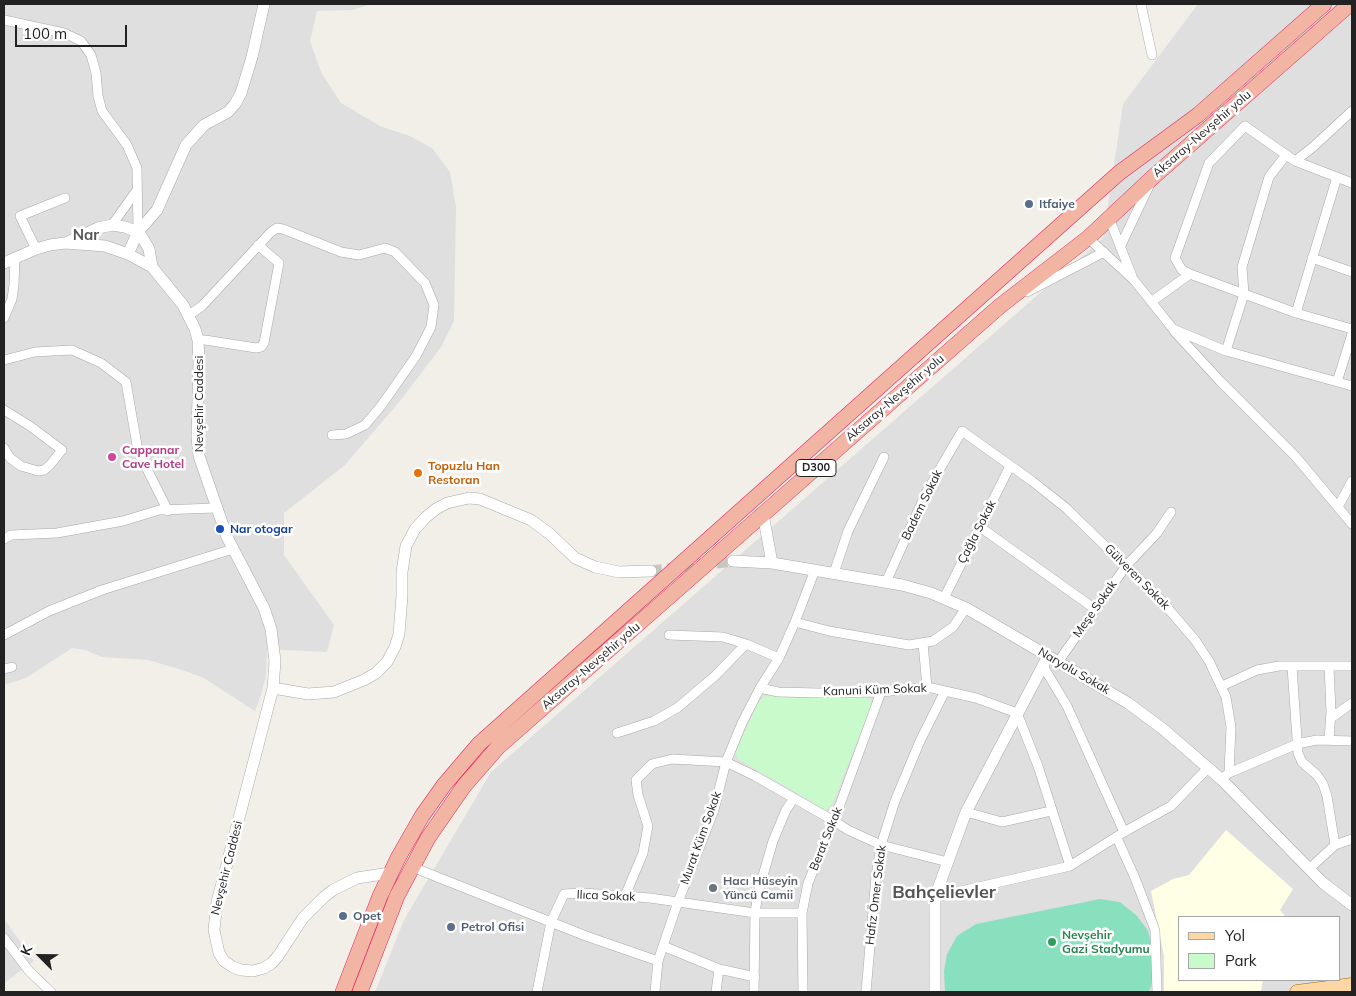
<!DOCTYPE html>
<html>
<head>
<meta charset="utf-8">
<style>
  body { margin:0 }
  #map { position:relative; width:1356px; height:996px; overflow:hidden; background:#f2efe9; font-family:Mulish,sans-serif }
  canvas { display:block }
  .frame { position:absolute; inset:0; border:5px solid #222; pointer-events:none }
  .legend { position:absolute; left:1178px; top:916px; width:162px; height:65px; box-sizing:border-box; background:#fff; border:1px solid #a7a7a7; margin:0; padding:6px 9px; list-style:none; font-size:15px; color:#222 }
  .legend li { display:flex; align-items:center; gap:10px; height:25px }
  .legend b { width:25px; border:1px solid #a7a7a7 }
  .north { position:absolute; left:15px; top:931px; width:50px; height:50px; -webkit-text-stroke:4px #fff; paint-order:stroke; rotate:293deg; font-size:14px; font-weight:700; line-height:20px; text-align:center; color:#222 }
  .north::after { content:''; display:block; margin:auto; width:18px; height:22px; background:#222; clip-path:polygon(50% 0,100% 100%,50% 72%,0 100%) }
  .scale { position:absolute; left:15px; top:25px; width:112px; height:22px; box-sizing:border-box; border:2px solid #222; border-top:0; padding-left:6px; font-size:15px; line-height:18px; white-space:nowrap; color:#222; -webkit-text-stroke:4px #fff; paint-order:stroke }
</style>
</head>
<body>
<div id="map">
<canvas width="1356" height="996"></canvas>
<div class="frame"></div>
<ul class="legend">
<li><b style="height:6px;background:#fcd6a4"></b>Yol</li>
<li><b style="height:14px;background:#c8facc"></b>Park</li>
</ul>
<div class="north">K</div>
<div class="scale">100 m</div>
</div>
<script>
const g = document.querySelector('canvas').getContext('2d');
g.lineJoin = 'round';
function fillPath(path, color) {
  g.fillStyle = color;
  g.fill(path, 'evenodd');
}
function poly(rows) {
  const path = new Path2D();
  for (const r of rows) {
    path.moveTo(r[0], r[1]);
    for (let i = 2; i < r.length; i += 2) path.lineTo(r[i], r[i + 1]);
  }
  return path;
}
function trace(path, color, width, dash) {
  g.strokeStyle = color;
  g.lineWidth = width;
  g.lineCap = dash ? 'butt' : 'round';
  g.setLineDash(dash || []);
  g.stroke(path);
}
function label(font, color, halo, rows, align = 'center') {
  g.font = font + ' Mulish,sans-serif';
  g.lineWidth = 5;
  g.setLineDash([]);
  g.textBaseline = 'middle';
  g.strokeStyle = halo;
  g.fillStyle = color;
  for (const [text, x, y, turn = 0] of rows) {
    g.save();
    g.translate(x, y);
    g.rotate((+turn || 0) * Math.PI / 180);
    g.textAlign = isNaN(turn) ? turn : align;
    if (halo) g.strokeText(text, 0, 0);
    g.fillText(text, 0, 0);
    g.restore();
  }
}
fillPath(poly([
  [4,4,372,4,352,10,317,11,310,41,321,72,341,103,380,126,410,136,432,148,450,172,456,207,454,321,441,347,400,401,345,465,284,513,284,555,334,625,327,652,267,649,266,675,261,695,255,711,202,677,176,668,148,660,102,657,85,650,72,648,26,678,4,685],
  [1198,4,1352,4,1352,992,375,992,404,920,491,772,1103,238,1123,104],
  [1180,917,1340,917,1340,980,1180,980],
  [4,919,34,961,4,983]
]), '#e0dfdf');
fillPath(poly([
  [1226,830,1293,889,1280,910,1286,917,1180,917,1180,980,1263,980,1261,991,1246,992,1164,992,1164,956,1151,891,1173,879,1189,875]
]), '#ffffe5');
fillPath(poly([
  [764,696,862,696,868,698,871,701,871,707,832,805,826,810,738,759,736,754,737,749,757,705]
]), '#c8facc');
fillPath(poly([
  [1100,899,1120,902,1137,916,1148,931,1153,949,1153,979,1149,992,945,992,944,971,947,954,957,936,976,924]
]), '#88e0be');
trace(poly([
  [651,571,733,561]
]), '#c8c6c1', 11, [11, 5.5]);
const minor = poly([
  [1141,4,1152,55],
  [4,20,64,33,81,41,91,55,96,73,98,96,102,111,127,145,137,168,138,232],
  [1295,161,1313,147,1352,111],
  [1352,183,1295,161,1245,126,1209,163,1175,258,1182,270,1190,274,1296,313,1352,329],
  [1109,218,1132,276],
  [112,225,137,190],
  [1088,238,1134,280,1173,329,1226,351,1352,386],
  [1120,247,1149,186],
  [36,249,20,216,65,198],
  [1312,258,1352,272],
  [1027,292,1104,252],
  [1151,302,1190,274],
  [1296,313,1337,177],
  [189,315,202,306,271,232,277,228,283,229,341,252,359,255,385,248,395,252,425,283,434,305,431,327,416,356,381,406,365,425,346,434,332,435],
  [4,318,12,299,14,285,15,257],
  [1174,331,1220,381,1296,457,1352,524],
  [198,340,205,340,256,348,261,347,264,343,279,263,258,245],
  [1226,351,1244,294,1242,267,1269,177,1286,155],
  [4,360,35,352,72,350,101,363,126,382,138,451,168,511],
  [1337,382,1352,334],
  [4,410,30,426,62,450,50,465,44,470,38,471,21,466,10,458,4,448],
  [1338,507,1352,481],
  [980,527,1095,609],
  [4,539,11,535,57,533,123,521,159,510,216,508],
  [834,573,848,531,884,457],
  [886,582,927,491,962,431,1032,481,1066,508,1160,599,1195,640,1209,661,1226,697,1231,727,1229,773],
  [944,598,1010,466],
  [795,622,829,631,909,645,933,641,953,627,966,608],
  [4,635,49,611,102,590,233,549],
  [669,635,723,637,746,644,779,658],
  [923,643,927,687],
  [1058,662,1126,566,1157,533,1171,512],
  [1043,666,1067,706,1124,832],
  [1329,666,1331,712,1329,740],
  [1292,667,1298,753,1302,762,1317,775,1323,784,1327,796,1335,845],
  [4,669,12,667],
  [1222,686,1257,670,1279,666,1352,666],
  [760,688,778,692,818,693,881,692,927,687,976,698,1017,713,1038,766,1070,866],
  [1331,718,1352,703],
  [617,733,654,721,677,708,715,676,746,644],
  [1225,776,1229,773,1297,744,1317,740,1352,741],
  [966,812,1002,822,1051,811],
  [1117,838,1135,878,1155,930,1157,992],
  [412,867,586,936,658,961],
  [1309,869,1335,845,1352,839],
  [625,896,643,853,648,826,638,795,636,780,652,764,672,759,726,762,755,776,834,821,848,830,881,845,948,862],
  [935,897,1070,866,1124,832,1171,806,1208,768],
  [4,938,29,971,51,992],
  [663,946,719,969,755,977],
  [537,992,551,922,564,894,584,893,650,898,755,913,802,913],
  [655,992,658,961,663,946,678,902,714,810,726,762,742,723,760,688,779,658,795,622,815,570],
  [716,992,719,969],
  [754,992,755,913,758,893,773,841,786,810,794,798],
  [803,992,802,913,808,883,834,821,881,692],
  [866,992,876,876,881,845,895,801,920,741,945,691]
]);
const tertiary = poly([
  [66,243,98,228,112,225,125,227,138,232,142,237,149,249,152,267],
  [128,254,138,232,157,210,186,145,204,125,228,112,235,104,241,93,252,57,264,4],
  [4,263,36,249,50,245,65,243,105,246,128,254,152,267,183,305,195,329,198,340,199,361,197,437,199,456,227,537,264,608,271,629,275,661,273,688,217,902,214,930,219,953,224,961,233,967,241,970,253,971,264,968,272,963,278,956,303,918,324,897,333,890,357,878,390,873],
  [763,514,772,563],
  [733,561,772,563,902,585,931,593,966,608,1128,703,1163,729,1222,780,1323,883,1352,905],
  [273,688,308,694,334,692,364,680,376,673,387,662,395,647,399,634,402,596,402,572,406,546,415,529,426,517,436,509,447,503,469,498,480,499,531,520,550,534,575,558,595,567,619,572,651,571],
  [935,992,935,897,966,812,1048,656]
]);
const primary = poly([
  [1297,992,1352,985]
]);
const trunk = poly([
  [343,992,380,896,398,858,422,816,444,785,479,744,1119,173,1198,115,1324,4],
  [360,992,397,896,428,838,464,786,498,747,1000,306,1088,238,1152,178,1350,4]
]);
trace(minor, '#a9a9a9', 10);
trace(tertiary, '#a9a9a9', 12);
trace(primary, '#a06b00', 15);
trace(trunk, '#dc2a67', 16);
trace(minor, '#fff', 9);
trace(tertiary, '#fff', 11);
trace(primary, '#fcd6a4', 14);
trace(trunk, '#f2b4a3', 15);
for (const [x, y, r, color] of [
  [1029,204,5,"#5c6f8a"],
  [112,457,5,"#d1479c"],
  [418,473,5,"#e8710a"],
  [220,529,5,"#1a4fb4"],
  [713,888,5,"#6b7280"],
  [343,916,5,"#5c6f8a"],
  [451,927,5,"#5c6f8a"],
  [1052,942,5,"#2e9e5b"]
]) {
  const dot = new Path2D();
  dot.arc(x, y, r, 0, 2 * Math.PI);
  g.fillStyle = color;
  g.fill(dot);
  trace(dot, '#fff', 2);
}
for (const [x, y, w] of [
  [816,468,40]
]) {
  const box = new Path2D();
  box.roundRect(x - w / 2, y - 8.5, w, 17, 4);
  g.fillStyle = '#fff';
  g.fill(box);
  trace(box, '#222', 1);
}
label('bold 11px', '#222', null, [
  ["D300",816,468]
]);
label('12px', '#222', '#fff', [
  ["Aksaray-Nevşehir yolu",1202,134,-41],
  ["Aksaray-Nevşehir yolu",895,398,-41],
  ["Nevşehir Caddesi",199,404,-90],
  ["Badem Sokak",922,505,-64],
  ["Çağla Sokak",977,532,-63],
  ["Gülveren Sokak",1137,577,45],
  ["Meşe Sokak",1095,609,-55],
  ["Aksaray-Nevşehir yolu",591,666,-41],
  ["Naryolu Sokak",1074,671,30],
  ["Kanuni Küm Sokak",875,690,-2],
  ["Murat Küm Sokak",701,838,-70],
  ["Berat Sokak",826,839,-68],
  ["Nevşehir Caddesi",227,868,-76],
  ["Hafız Ömer Sokak",876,895,-83],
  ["Ilıca Sokak",606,896,2]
]);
label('bold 12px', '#4e5e75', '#fff', [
  ["Itfaiye",1039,204],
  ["Opet",353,916],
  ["Petrol Ofisi",461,927]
], 'left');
label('bold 12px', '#b23c85', '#fff', [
  ["Cappanar",122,450],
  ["Cave Hotel",122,464]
], 'left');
label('bold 12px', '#c56008', '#fff', [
  ["Topuzlu Han",428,466],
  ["Restoran",428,480]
], 'left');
label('bold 12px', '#164399', '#fff', [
  ["Nar otogar",230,529]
], 'left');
label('bold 12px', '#5b616d', '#fff', [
  ["Hacı Hüseyin",723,881],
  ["Yüncü Camii",723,895]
], 'left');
label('bold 12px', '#27864d', '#fff', [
  ["Nevşehir",1062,935],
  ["Gazi Stadyumu",1062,949]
], 'left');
label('bold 15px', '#555', '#fff', [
  ["Nar",86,235]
]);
label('bold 18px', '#555', '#fff', [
  ["Bahçelievler",944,893]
]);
</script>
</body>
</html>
